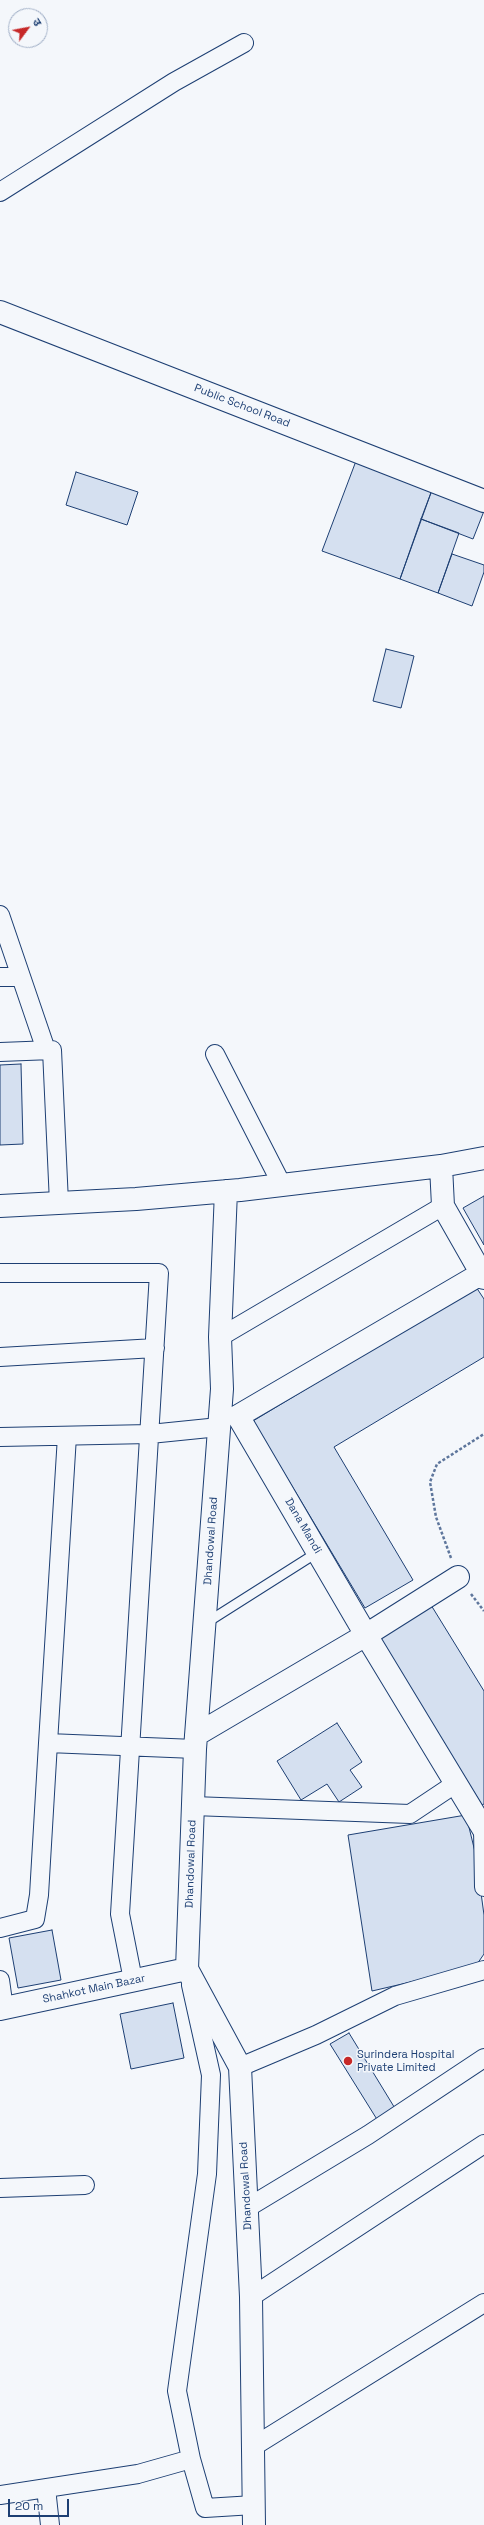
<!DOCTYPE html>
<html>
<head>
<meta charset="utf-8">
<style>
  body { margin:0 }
  #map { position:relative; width:484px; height:2525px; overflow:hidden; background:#f4f7fb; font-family:"Space Grotesk","Noto Sans Devanagari",sans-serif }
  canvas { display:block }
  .north { position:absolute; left:8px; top:8px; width:40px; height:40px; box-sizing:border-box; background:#f4f7fb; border:1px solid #9eadc5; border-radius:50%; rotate:58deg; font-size:11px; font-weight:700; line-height:16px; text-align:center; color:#1d3f73 }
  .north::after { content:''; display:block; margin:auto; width:14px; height:18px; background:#c62828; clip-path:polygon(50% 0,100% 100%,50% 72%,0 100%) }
  .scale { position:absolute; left:8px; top:2499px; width:61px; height:18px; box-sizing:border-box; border:2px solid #1d3f73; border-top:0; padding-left:5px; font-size:12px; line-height:14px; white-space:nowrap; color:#1d3f73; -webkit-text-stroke:3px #f4f7fb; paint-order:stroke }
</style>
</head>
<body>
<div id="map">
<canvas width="484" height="2525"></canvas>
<div class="north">उ</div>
<div class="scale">20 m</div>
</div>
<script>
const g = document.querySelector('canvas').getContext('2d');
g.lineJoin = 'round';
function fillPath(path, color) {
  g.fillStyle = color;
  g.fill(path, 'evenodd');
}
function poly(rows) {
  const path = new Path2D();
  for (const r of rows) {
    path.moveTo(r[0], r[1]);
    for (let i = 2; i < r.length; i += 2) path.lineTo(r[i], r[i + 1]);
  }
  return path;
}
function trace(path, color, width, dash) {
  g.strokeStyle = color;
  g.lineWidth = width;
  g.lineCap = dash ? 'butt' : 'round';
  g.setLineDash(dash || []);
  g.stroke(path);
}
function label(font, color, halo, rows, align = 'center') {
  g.font = font + ' "Space Grotesk",sans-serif';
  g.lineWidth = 3;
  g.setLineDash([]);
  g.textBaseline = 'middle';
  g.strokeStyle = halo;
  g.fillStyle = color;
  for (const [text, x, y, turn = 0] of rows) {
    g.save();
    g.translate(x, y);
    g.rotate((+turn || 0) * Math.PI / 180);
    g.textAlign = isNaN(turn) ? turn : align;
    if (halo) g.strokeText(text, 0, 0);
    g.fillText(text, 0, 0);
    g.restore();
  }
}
const building = poly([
  [356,461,432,490,400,579,322,551,356,461],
  [76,472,138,492,127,525,66,505,76,472],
  [432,490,484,511,473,539,421,519,432,490],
  [421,519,459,533,438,593,400,579,421,519],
  [452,554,484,565,484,572,472,606,438,593,452,554],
  [386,649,414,656,401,708,373,701,386,649],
  [21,1064,23,1144,0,1145,0,1065,21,1064],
  [484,1196,484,1245,463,1208,484,1196],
  [476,1287,484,1299,484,1357,334,1447,413,1580,365,1608,253,1421,476,1287],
  [431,1605,484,1691,484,1804,482,1805,379,1638,431,1605],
  [337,1723,362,1762,350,1770,362,1787,339,1802,327,1784,301,1800,277,1761,337,1723],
  [466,1815,476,1856,484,1915,484,1954,475,1967,372,1991,348,1835,466,1815],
  [52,1930,61,1980,18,1988,9,1938,52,1930],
  [173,2003,184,2058,131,2069,120,2014,173,2003],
  [349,2033,396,2110,378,2121,330,2044,349,2033]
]);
fillPath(building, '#d5e0f0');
trace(building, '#1d3f73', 1);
const lane = poly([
  [206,1623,318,1552]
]);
const street = poly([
  [0,192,174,82,244,43],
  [0,915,46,1050],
  [0,977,19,977],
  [0,1052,52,1050,59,1203],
  [215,1054,282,1185],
  [0,1273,159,1273,120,1914,133,1980],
  [220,1337,443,1206],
  [0,1357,155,1348],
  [0,1437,150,1434,219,1427],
  [48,1743,67,1436],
  [193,1806,410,1814,455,1784],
  [483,1828,484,1887],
  [0,1928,35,1919,39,1895,48,1743,195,1749],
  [0,1980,4,2009],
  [191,1985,211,2075,207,2174,177,2391,191,2459,205,2508,254,2505],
  [240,2067,316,2035,395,1996,484,1970],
  [0,2188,85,2185],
  [247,2208,368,2135,484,2058],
  [251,2297,484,2144],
  [251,2448,484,2303],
  [46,2488,50,2525],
  [0,2495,138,2474,191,2459]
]);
const secondary = poly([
  [0,312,484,501],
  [441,1166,443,1206,484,1278],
  [226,1191,220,1337,222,1389,195,1749,187,1969,240,2067,251,2297,254,2525],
  [0,1206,136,1199,240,1190,441,1166,484,1158],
  [458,1577,366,1635,238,1416,484,1272],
  [196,1735,366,1635,484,1830],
  [0,2009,187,1969]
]);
trace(lane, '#1d3f73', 11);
trace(street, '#1d3f73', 20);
trace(secondary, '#1d3f73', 24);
trace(poly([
  [451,1558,436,1517,430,1482,437,1464,484,1434],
  [471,1594,484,1611]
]), '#5e769c', 2.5, [3, 2]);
trace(lane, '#f4f7fb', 9);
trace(street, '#f4f7fb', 18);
trace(secondary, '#f4f7fb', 22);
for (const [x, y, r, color] of [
  [348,2061,5,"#c62828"]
]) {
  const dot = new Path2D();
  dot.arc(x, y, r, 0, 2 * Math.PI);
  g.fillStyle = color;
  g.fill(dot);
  trace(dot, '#f4f7fb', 1.5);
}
label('11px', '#1d3f73', '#f4f7fb', [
  ["Public School Road",242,406,21],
  ["Dana Mandi",303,1526,60],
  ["Dhandowal Road",211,1541,-86],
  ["Dhandowal Road",191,1864,-88],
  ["Shahkot Main Bazar",94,1989,-12],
  ["Dhandowal Road",246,2186,-93]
]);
label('11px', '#1d3f73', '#f4f7fb', [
  ["Surindera Hospital",357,2055],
  ["Private Limited",357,2068]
], 'left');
</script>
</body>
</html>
